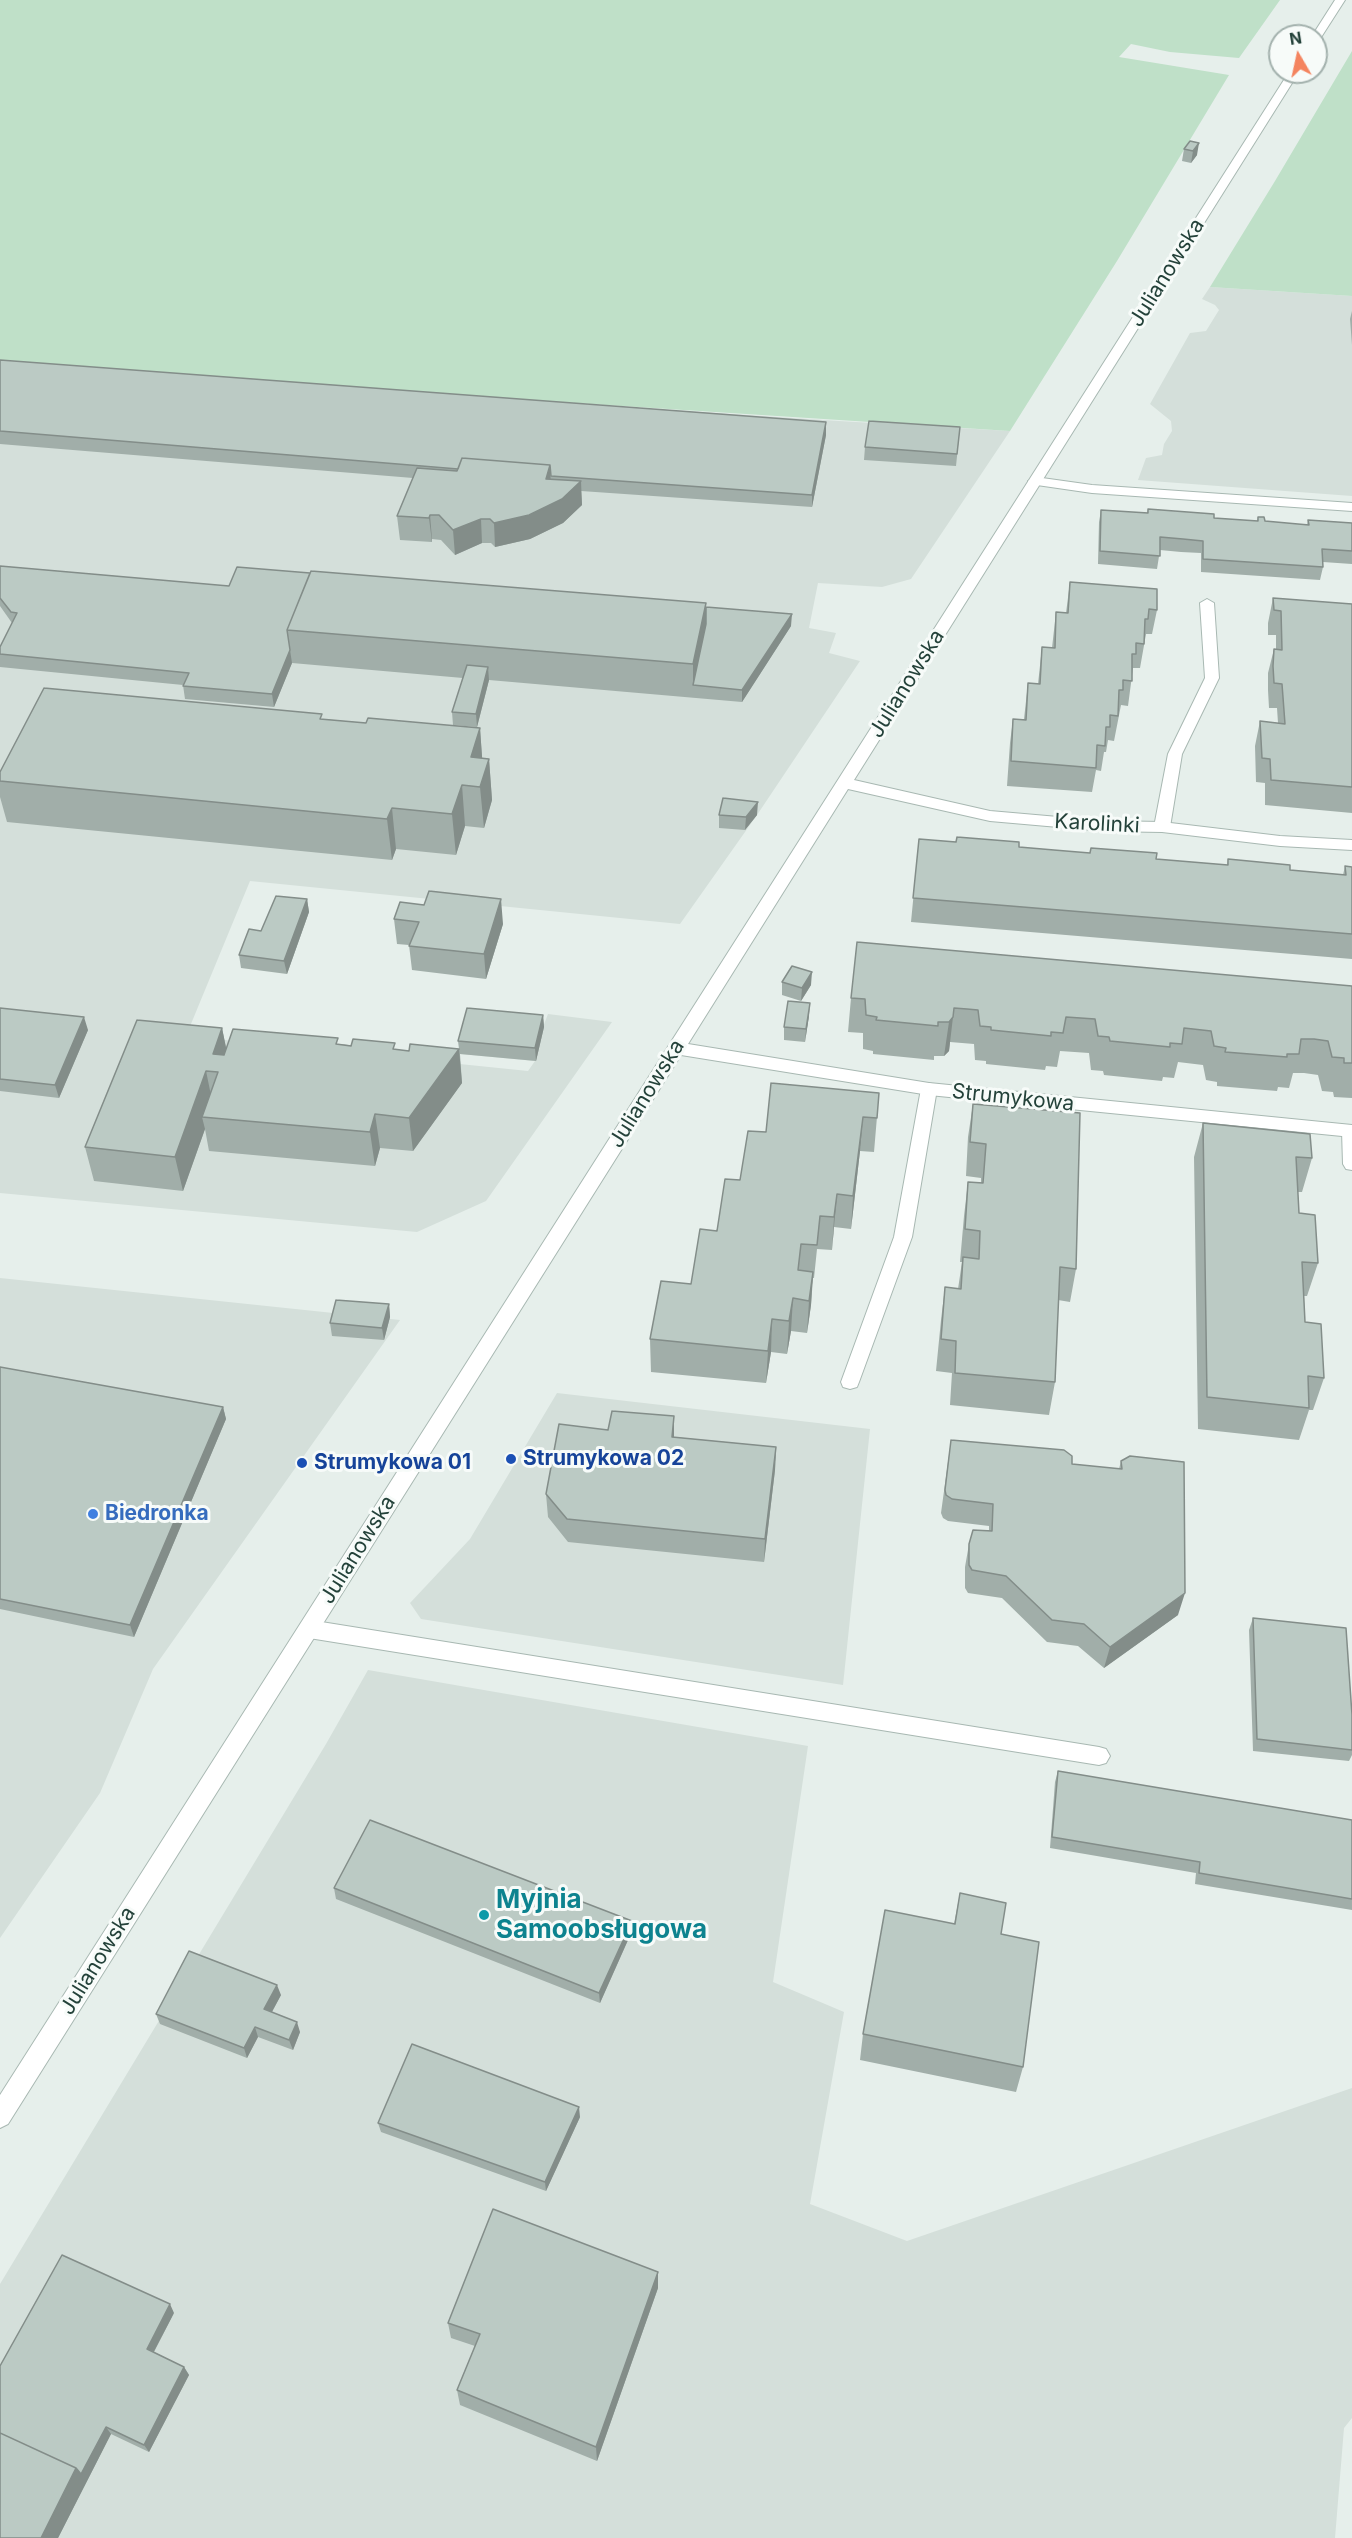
<!DOCTYPE html>
<html>
<head>
<meta charset="utf-8">
<style>
  body { margin:0 }
  #map { position:relative; width:1352px; height:2538px; overflow:hidden; background:#e6efeb; font-family:Inter,sans-serif }
  canvas { display:block }
  .north { position:absolute; left:1268px; top:24px; width:60px; height:60px; box-sizing:border-box; background:#f7fbf9; border:2px solid #a3b1ad; border-radius:50%; rotate:351deg; font-size:16px; font-weight:700; line-height:24px; text-align:center; color:#24423a }
  .north::after { content:''; display:block; margin:auto; width:21px; height:27px; background:#f4845f; clip-path:polygon(50% 0,100% 100%,50% 72%,0 100%) }
</style>
</head>
<body>
<div id="map">
<canvas width="1352" height="2538"></canvas>
<div class="north">N</div>
</div>
<script>
const g = document.querySelector('canvas').getContext('2d');
g.lineJoin = 'round';
function fillPath(path, color) {
  g.fillStyle = color;
  g.fill(path, 'evenodd');
}
function poly(rows) {
  const path = new Path2D();
  for (const r of rows) {
    path.moveTo(r[0], r[1]);
    for (let i = 2; i < r.length; i += 2) path.lineTo(r[i], r[i + 1]);
  }
  return path;
}
function trace(path, color, width, dash) {
  g.strokeStyle = color;
  g.lineWidth = width;
  g.lineCap = dash ? 'butt' : 'round';
  g.setLineDash(dash || []);
  g.stroke(path);
}
function label(font, color, halo, rows, align = 'center') {
  g.font = font + ' Inter,sans-serif';
  g.lineWidth = 6;
  g.setLineDash([]);
  g.textBaseline = 'middle';
  g.strokeStyle = halo;
  g.fillStyle = color;
  for (const [text, x, y, turn = 0] of rows) {
    g.save();
    g.translate(x, y);
    g.rotate((+turn || 0) * Math.PI / 180);
    g.textAlign = isNaN(turn) ? turn : align;
    if (halo) g.strokeText(text, 0, 0);
    g.fillText(text, 0, 0);
    g.restore();
  }
}
fillPath(poly([
  [1210,287,1352,296,1352,496,1138,480,1146,458,1162,455,1164,444,1172,431,1171,421,1150,404,1190,333,1206,331,1219,310,1215,305,1202,299],
  [0,366,839,421,1010,431,911,579,882,587,818,583,809,628,836,633,829,653,860,661,757,815,680,924,250,881,186,1036,528,1071,535,1061,459,1054,543,1027,548,1014,612,1022,486,1201,417,1232,0,1193],
  [0,1278,400,1320,153,1669,100,1793,0,1938],
  [557,1393,870,1429,843,1685,421,1619,410,1603,470,1539],
  [368,1670,808,1746,773,1982,844,2012,810,2204,907,2241,1352,2088,1352,2418,1344,2428,1335,2538,0,2538,0,2284,326,1744]
]), '#d4dfda');
fillPath(poly([
  [0,0,1280,0,1239,58,1170,52,1131,44,1119,57,1229,75,1117,261,1010,431,0,366],
  [1352,51,1352,296,1210,287,1275,181]
]), '#bfe0c8');
const service = poly([
  [1035,477,1092,485,1352,503,1352,511,1092,493,1030,484,1028,481,1035,477],
  [1207,599,1214,603,1219,678,1182,754,1170,827,1162,832,1154,827,1168,754,1205,678,1200,603,1207,599],
  [929,1083,935,1085,937,1089,912,1237,859,1382,857,1387,850,1389,843,1387,841,1382,894,1237,921,1089,923,1085,929,1083],
  [1351,1125,1352,1125,1352,1170,1346,1169,1343,1164,1342,1131,1345,1127,1351,1125],
  [309,1620,1099,1747,1106,1749,1110,1756,1106,1763,1099,1765,309,1638,302,1635,299,1629,302,1623,309,1620]
]);
const minor = poly([
  [1335,0,1345,0,1320,39,1316,40,1316,36,1312,36,1335,0],
  [1289,72,1299,72,854,780,990,811,1104,821,1162,822,1280,836,1352,840,1352,850,1280,846,1162,832,1104,831,990,821,848,789,688,1044,929,1083,1352,1125,1352,1137,929,1095,681,1055,8,2124,0,2128,0,2095,1289,72]
]);
trace(service, '#a8b8b2', 2);
trace(minor, '#a8b8b2', 2);
fillPath(service, '#fff');
fillPath(minor, '#fff');
fillPath(poly([
  [1190,141,1197,155,1191,163,1182,161,1184,149],
  [1352,311,1352,345,1350,319],
  [0,360,826,435,812,507,581,491,582,505,563,523,530,539,495,547,491,543,482,543,455,555,441,540,432,539,432,542,400,540,397,516,413,478,0,444],
  [960,427,956,466,864,460,865,447],
  [1148,509,1214,518,1257,521,1258,517,1265,521,1307,525,1308,520,1352,523,1352,564,1323,562,1323,567,1320,580,1201,572,1201,553,1181,552,1160,550,1157,569,1098,564,1099,522,1101,510,1147,513],
  [0,566,229,586,706,607,791,626,742,702,489,680,477,727,453,725,452,712,463,678,292,663,274,707,185,699,183,685,0,667,0,647,12,623,0,606],
  [1070,582,1157,610,1152,634,1146,634,1140,668,1133,668,1128,706,1121,705,1114,741,1108,740,1106,752,1104,752,1101,771,1096,770,1092,792,1007,786,1010,743,1013,719,1024,719,1028,683,1038,684,1042,647,1052,648,1056,612,1066,613],
  [1273,598,1352,604,1352,813,1265,805,1265,783,1256,782,1255,746,1260,721,1278,723,1277,708,1269,708,1268,690,1268,673,1274,649,1276,649,1276,635,1268,635,1268,623],
  [323,719,366,723,480,728,482,758,489,759,492,800,484,828,465,826,456,855,396,849,392,860,7,822,0,797,0,772],
  [719,815,757,815,745,830,719,828],
  [919,839,1227,865,1228,859,1290,870,1343,875,1345,866,1352,867,1352,959,911,922],
  [307,899,309,912,287,974,241,968,239,955,261,931],
  [394,919,503,924,486,979,412,970,409,945,397,944],
  [782,982,811,985,801,1001,782,995],
  [1352,986,1352,1098,1334,1097,1333,1092,1322,1091,1318,1075,1304,1073,1293,1073,1289,1088,1278,1087,1277,1091,1217,1086,1217,1082,1206,1080,1203,1065,1178,1062,1174,1078,1163,1077,1162,1081,1104,1075,1103,1071,1091,1070,1089,1053,1060,1051,1057,1067,1046,1066,1045,1070,986,1064,986,1061,975,1060,974,1044,950,1042,949,1051,944,1056,934,1056,934,1060,873,1054,873,1051,863,1049,863,1033,848,1032,851,998],
  [0,1008,88,1030,59,1098,0,1091],
  [543,1015,544,1027,536,1061,460,1054,462,1083,413,1151,380,1148,375,1166,209,1151,205,1129,183,1191,94,1181,85,1147,222,1028,226,1048,339,1044,409,1051,459,1049,458,1041],
  [809,1016,805,1042,784,1040,784,1027],
  [879,1093,874,1152,860,1151,851,1229,834,1227,832,1250,817,1249,814,1278,813,1278,811,1305,807,1333,791,1331,787,1354,771,1352,766,1383,651,1372,650,1339,691,1284,740,1180,766,1132],
  [973,1104,1076,1269,1070,1302,1058,1300,1055,1382,1049,1415,950,1405,952,1373,936,1371,941,1320,945,1287,958,1289,962,1262,960,1262,964,1216,968,1182,981,1183,981,1178,966,1176,968,1137],
  [1203,1123,1312,1158,1302,1192,1298,1192,1299,1213,1318,1263,1307,1296,1304,1296,1305,1322,1324,1378,1313,1410,1309,1410,1299,1440,1198,1429,1194,1157],
  [389,1304,390,1317,384,1340,332,1336,330,1323],
  [0,1367,223,1407,226,1419,134,1637,0,1609],
  [674,1416,674,1437,776,1447,775,1470,764,1562,568,1542,548,1517,546,1494,608,1430],
  [951,1440,1072,1464,1119,1469,1121,1461,1178,1615,1104,1668,1078,1646,1047,1642,1002,1598,968,1593,965,1588,965,1567,969,1544,989,1530,989,1526,948,1521,943,1518,941,1513],
  [1253,1618,1352,1715,1352,1755,1349,1761,1253,1751,1249,1630],
  [1058,1771,1352,1820,1352,1910,1195,1884,1196,1873,1050,1848,1055,1782],
  [334,1888,632,1931,600,2003,336,1899],
  [960,1893,1001,1934,1023,2067,1016,2092,860,2060,863,2034,954,1924],
  [281,1995,272,2012,300,2032,293,2050,258,2037,247,2058,160,2024,156,2014],
  [580,2117,546,2191,381,2132,378,2123],
  [658,2288,597,2461,460,2405,457,2390,475,2346,451,2338,448,2323],
  [174,2313,154,2352,184,2367,189,2375,149,2452,111,2434,58,2538,0,2538]
]), '#a1aea9');
fillPath(poly([
  [1199,143,1197,155,1191,163,1193,151],
  [826,422,826,435,812,507,812,495],
  [550,465,551,489,546,479],
  [581,481,582,505,563,523,530,539,495,547,494,523],
  [430,515,432,539,432,542,429,518],
  [481,519,482,543,455,555,453,530],
  [706,603,706,637,693,685,693,698,693,664],
  [792,614,791,626,742,702,742,690],
  [290,650,292,663,274,707,272,694],
  [488,667,489,680,477,727,476,714],
  [480,728,483,770,471,757],
  [489,759,492,800,484,828,480,787],
  [462,785,465,826,456,855,452,814],
  [758,802,757,815,745,830,746,817],
  [392,808,396,849,392,860,387,819],
  [307,899,309,912,287,974,284,961],
  [501,899,503,924,486,979,484,954],
  [812,972,811,985,801,1001,802,988],
  [810,1003,809,1016,805,1042,806,1029],
  [543,1015,544,1027,536,1061,535,1048],
  [84,1017,88,1030,59,1098,55,1085],
  [953,1017,949,1051,944,1056,949,1022],
  [222,1028,229,1062,213,1054],
  [459,1049,462,1083,413,1151,409,1118],
  [206,1071,213,1105,202,1117,205,1129,183,1191,175,1157],
  [375,1114,380,1148,375,1166,370,1132],
  [863,1117,860,1151,851,1229,853,1196],
  [837,1194,834,1227,832,1250,834,1217],
  [813,1272,811,1305,807,1333,809,1301],
  [793,1298,791,1331,787,1354,789,1321],
  [389,1304,390,1317,384,1340,382,1328],
  [772,1319,771,1352,766,1383,768,1351],
  [223,1407,226,1419,134,1637,130,1625],
  [674,1416,674,1440,672,1437],
  [776,1447,775,1470,764,1562,765,1539],
  [1185,1593,1178,1615,1104,1668,1110,1647],
  [632,1921,632,1931,600,2003,599,1993],
  [277,1985,281,1995,268,2019,264,2009],
  [297,2022,300,2032,293,2050,289,2040],
  [255,2027,258,2037,247,2058,244,2048],
  [579,2107,580,2117,546,2191,545,2182],
  [658,2272,658,2288,597,2461,596,2447],
  [170,2304,174,2313,151,2357,147,2349],
  [184,2367,189,2375,149,2452,144,2445],
  [106,2427,111,2434,58,2538,41,2538,76,2468]
]), '#838d89');
const building = poly([
  [1190,141,1199,143,1193,151,1184,149,1190,141],
  [0,360,826,422,812,495,551,476,550,465,462,458,458,469,0,431,0,360],
  [869,421,960,427,957,454,865,447,869,421],
  [462,458,550,465,546,479,581,481,562,499,529,515,494,523,490,519,481,519,453,530,439,515,430,515,429,518,397,516,417,468,457,471,462,458],
  [1148,509,1214,514,1214,518,1258,521,1258,517,1264,517,1265,521,1309,525,1308,520,1352,523,1352,551,1322,549,1323,567,1203,559,1203,541,1183,539,1160,537,1160,556,1100,551,1101,510,1148,513,1148,509],
  [0,566,229,586,237,567,310,573,287,630,290,650,272,694,183,686,189,673,0,654,0,647,17,613,11,612,0,598,0,566],
  [311,571,706,603,693,664,287,630,311,571],
  [1070,582,1157,589,1157,610,1149,609,1148,619,1145,619,1144,644,1136,643,1136,654,1132,654,1132,681,1123,680,1123,690,1119,690,1118,716,1110,715,1110,727,1106,727,1105,746,1097,745,1096,768,1011,761,1013,719,1026,720,1028,683,1040,684,1042,647,1055,648,1056,612,1068,613,1070,582],
  [1273,598,1352,604,1352,787,1271,780,1270,759,1262,758,1260,721,1285,724,1282,684,1274,683,1273,666,1274,649,1282,650,1281,611,1274,610,1273,598],
  [706,607,792,614,742,690,693,685,706,624,706,607],
  [467,665,488,667,476,714,452,712,467,665],
  [44,688,322,714,320,719,366,723,368,718,480,728,471,757,489,759,480,787,462,785,452,814,392,808,387,819,0,781,0,772,44,688],
  [723,798,758,802,746,817,719,815,723,798],
  [957,837,1019,842,1019,847,1054,850,1090,853,1091,848,1157,853,1156,859,1228,865,1228,859,1290,865,1290,870,1346,875,1345,866,1352,867,1352,934,913,898,919,839,956,842,957,837],
  [429,891,501,899,484,954,409,946,419,922,394,919,400,902,424,905,429,891],
  [276,896,307,899,284,961,239,955,249,929,261,931,276,896],
  [857,942,1352,986,1352,1063,1344,1063,1344,1058,1332,1057,1328,1041,1314,1039,1301,1039,1299,1054,1287,1054,1287,1057,1225,1052,1226,1048,1214,1046,1211,1031,1184,1028,1182,1044,1170,1043,1170,1047,1110,1041,1109,1037,1098,1036,1095,1019,1066,1017,1063,1033,1051,1032,1051,1036,991,1030,991,1027,980,1026,978,1010,967,1009,954,1008,953,1017,949,1022,938,1022,938,1026,876,1020,877,1017,866,1015,865,999,851,998,857,942],
  [792,966,812,972,802,988,782,982,792,966],
  [788,1001,810,1003,806,1029,784,1027,788,1001],
  [0,1008,84,1017,55,1085,0,1079,0,1008],
  [467,1008,543,1015,535,1048,458,1041,467,1008],
  [137,1020,222,1028,213,1054,224,1055,233,1029,338,1038,336,1044,351,1046,353,1039,395,1043,393,1049,409,1051,410,1044,459,1049,409,1118,375,1114,370,1132,202,1117,218,1072,206,1071,175,1157,85,1147,137,1020],
  [771,1083,879,1093,877,1118,863,1117,853,1196,837,1194,834,1217,820,1216,817,1245,801,1244,798,1270,813,1272,809,1301,793,1298,789,1321,772,1319,768,1351,650,1339,661,1281,691,1284,700,1229,717,1231,725,1179,740,1180,748,1131,766,1132,771,1083],
  [973,1104,1080,1113,1076,1269,1060,1267,1055,1382,955,1373,956,1341,941,1339,945,1287,961,1289,963,1257,979,1259,980,1231,965,1229,968,1182,983,1183,986,1144,970,1142,973,1104],
  [1203,1123,1310,1134,1312,1158,1296,1157,1299,1213,1315,1215,1318,1263,1302,1262,1305,1322,1321,1324,1324,1378,1308,1376,1309,1408,1207,1397,1203,1123],
  [336,1300,389,1304,382,1328,330,1323,336,1300],
  [0,1367,223,1407,130,1625,0,1599,0,1367],
  [612,1411,674,1416,672,1437,776,1447,765,1539,567,1519,546,1494,559,1424,608,1430,612,1411],
  [951,1440,1064,1450,1072,1456,1072,1464,1122,1469,1121,1461,1130,1456,1184,1462,1185,1593,1110,1647,1084,1624,1052,1620,1006,1576,972,1570,969,1565,969,1544,973,1530,992,1531,993,1504,952,1499,946,1495,945,1490,951,1440],
  [1253,1618,1346,1628,1352,1715,1352,1750,1257,1739,1253,1618],
  [1058,1771,1352,1820,1352,1899,1199,1873,1200,1862,1052,1837,1058,1771],
  [370,1820,632,1921,599,1993,334,1888,370,1820],
  [960,1893,1006,1903,1001,1934,1039,1942,1023,2067,863,2034,885,1910,955,1924,960,1893],
  [189,1951,277,1985,264,2009,297,2022,289,2040,255,2027,244,2048,156,2014,189,1951],
  [412,2044,579,2107,545,2182,378,2123,412,2044],
  [493,2209,658,2272,596,2447,457,2390,480,2334,448,2323,493,2209],
  [62,2255,170,2304,147,2349,184,2367,144,2445,106,2427,81,2474,76,2468,0,2433,0,2366,62,2255],
  [0,2433,76,2468,41,2538,0,2538,0,2433]
]);
fillPath(building, '#bbcac4');
trace(building, '#838d89', 1.5);
for (const [x, y, r, color] of [
  [511,1459,6,"#1a4fb4"],
  [302,1463,6,"#1a4fb4"],
  [93,1514,6,"#3f7fe0"],
  [484,1915,6,"#0f9aa8"]
]) {
  const dot = new Path2D();
  dot.arc(x, y, r, 0, 2 * Math.PI);
  g.fillStyle = color;
  g.fill(dot);
  trace(dot, '#f7fbf9', 2);
}
label('21px', '#24423a', '#f7fbf9', [
  ["Julianowska",1167,273,-58],
  ["Julianowska",907,684,-58],
  ["Karolinki",1097,824,3],
  ["Julianowska",647,1094,-58],
  ["Strumykowa",1013,1098,6],
  ["Julianowska",358,1550,-58],
  ["Julianowska",98,1961,-58]
]);
label('bold 21px', '#164399', '#f7fbf9', [
  ["Strumykowa 02",523,1459],
  ["Strumykowa 01",314,1463]
], 'left');
label('bold 21px', '#366cbe', '#f7fbf9', [
  ["Biedronka",105,1514]
], 'left');
label('bold 26px', '#0d838f', '#f7fbf9', [
  ["Myjnia",496,1900],
  ["Samoobsługowa",496,1930]
], 'left');
</script>
</body>
</html>
